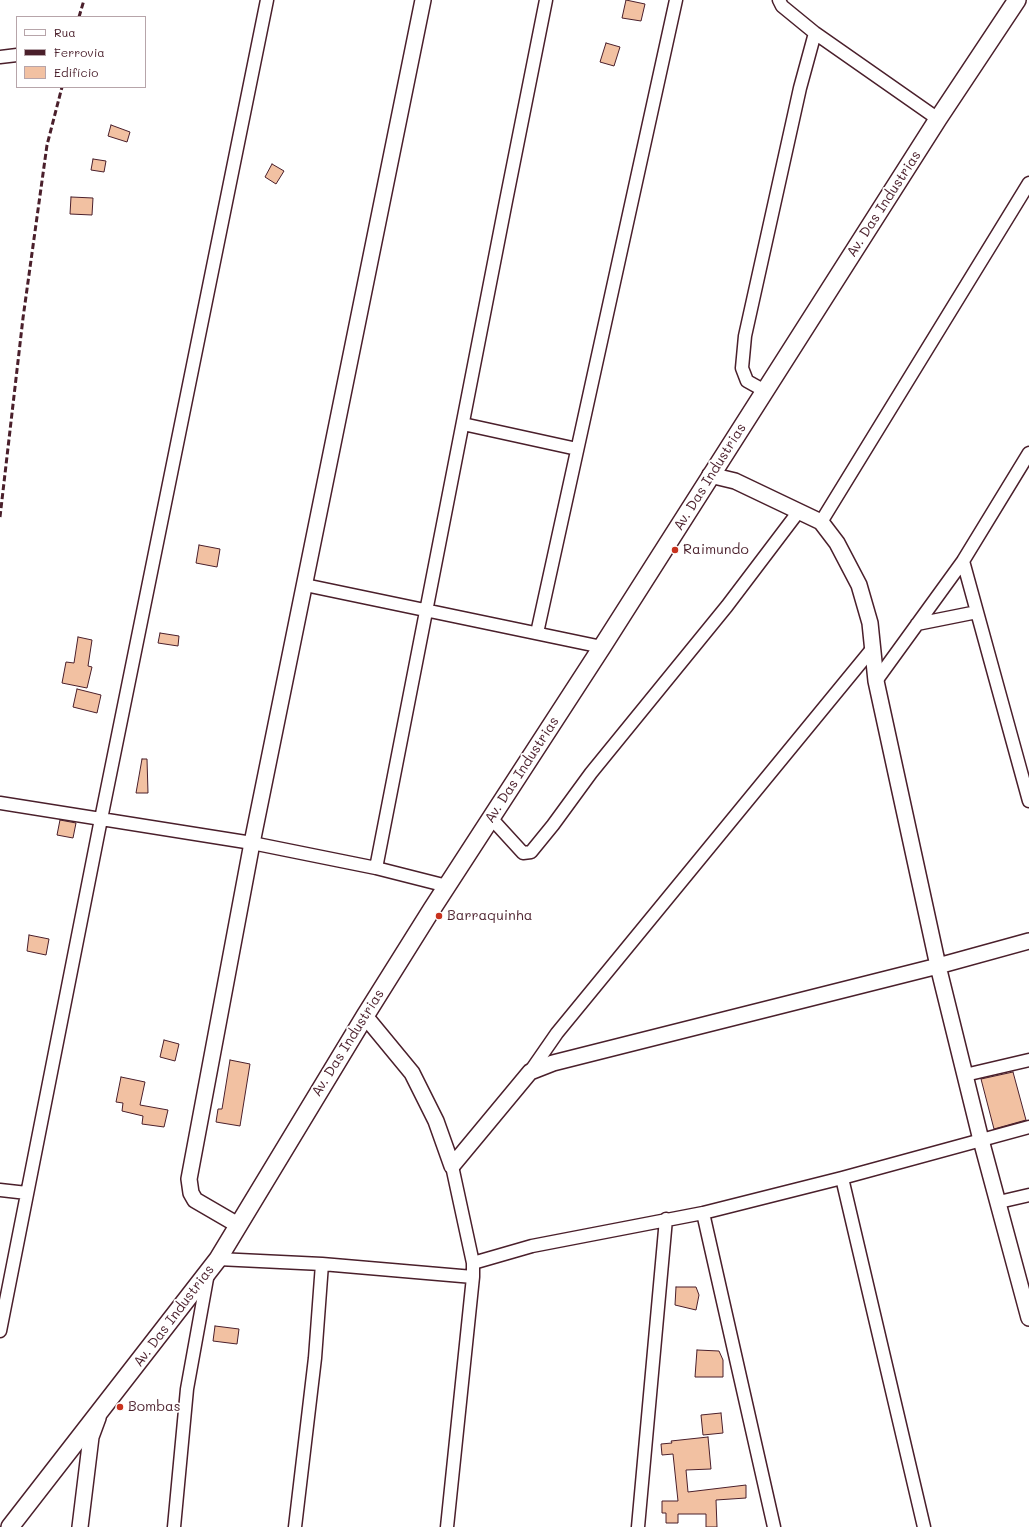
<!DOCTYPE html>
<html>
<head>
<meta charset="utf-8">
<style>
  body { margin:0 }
  #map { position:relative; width:1029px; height:1527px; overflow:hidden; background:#fff; font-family:Mali,sans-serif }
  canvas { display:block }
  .legend { position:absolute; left:16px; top:16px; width:130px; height:72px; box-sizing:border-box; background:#fff; border:1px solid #b7a5aa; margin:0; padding:5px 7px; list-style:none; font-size:12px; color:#4a1f2b }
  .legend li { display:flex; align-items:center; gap:8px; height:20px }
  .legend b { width:20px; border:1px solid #b7a5aa }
</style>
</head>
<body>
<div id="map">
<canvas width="1029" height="1527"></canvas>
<ul class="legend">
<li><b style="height:5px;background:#fff"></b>Rua</li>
<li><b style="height:5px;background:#4a1f2b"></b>Ferrovia</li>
<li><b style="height:11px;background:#f2c1a2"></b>Edifício</li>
</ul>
</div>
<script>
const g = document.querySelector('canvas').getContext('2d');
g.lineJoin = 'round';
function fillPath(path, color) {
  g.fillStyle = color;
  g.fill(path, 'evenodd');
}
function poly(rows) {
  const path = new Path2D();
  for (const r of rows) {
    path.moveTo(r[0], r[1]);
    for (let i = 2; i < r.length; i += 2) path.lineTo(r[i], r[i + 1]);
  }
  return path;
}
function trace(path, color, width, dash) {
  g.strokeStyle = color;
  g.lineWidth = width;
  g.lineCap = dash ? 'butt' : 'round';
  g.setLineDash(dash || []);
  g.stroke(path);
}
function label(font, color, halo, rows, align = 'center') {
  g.font = font + ' Mali,sans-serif';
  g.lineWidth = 3.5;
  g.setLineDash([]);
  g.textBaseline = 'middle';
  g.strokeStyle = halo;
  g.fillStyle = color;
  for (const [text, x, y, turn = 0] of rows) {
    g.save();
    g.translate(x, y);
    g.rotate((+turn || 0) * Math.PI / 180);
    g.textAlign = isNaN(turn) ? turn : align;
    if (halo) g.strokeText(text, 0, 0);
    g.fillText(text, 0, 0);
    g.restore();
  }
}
const building = poly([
  [626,0,645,4,641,21,622,18,626,0],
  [606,43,620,47,614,66,600,62,606,43],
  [111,125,130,132,127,142,108,136,111,125],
  [93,159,106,161,104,172,91,170,93,159],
  [272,164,284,171,276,184,265,177,272,164],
  [71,197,93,198,92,215,70,214,71,197],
  [199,545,220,549,217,567,196,563,199,545],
  [160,633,179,636,178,646,158,643,160,633],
  [78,637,92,640,88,666,92,667,87,688,62,683,66,662,74,663,78,637],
  [77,689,101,695,97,713,73,707,77,689],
  [142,759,147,759,148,793,136,793,142,759],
  [60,820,76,823,73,838,57,835,60,820],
  [29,935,49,939,46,955,27,951,29,935],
  [164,1040,179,1044,175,1061,160,1057,164,1040],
  [230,1060,250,1064,240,1126,216,1122,218,1109,222,1109,230,1060],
  [1013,1072,1026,1120,994,1129,981,1079,1013,1072],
  [121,1077,145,1082,140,1105,168,1110,164,1127,142,1124,143,1116,122,1111,123,1103,116,1102,121,1077],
  [676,1287,696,1287,699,1295,696,1310,675,1305,676,1287],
  [215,1326,239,1329,237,1344,213,1341,215,1326],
  [697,1350,719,1351,723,1360,723,1377,695,1377,697,1350],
  [721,1413,723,1433,703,1435,701,1415,721,1413],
  [708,1437,711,1469,686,1470,688,1492,746,1485,746,1498,716,1500,717,1527,706,1527,706,1514,678,1514,678,1523,666,1523,666,1513,662,1513,662,1501,678,1501,673,1454,662,1455,661,1444,672,1443,671,1441,708,1437]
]);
fillPath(building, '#f2c1a2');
trace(building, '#4a1f2b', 1);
const minor = poly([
  [779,0,782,6,815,33,938,119],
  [0,57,17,55],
  [765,391,747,381,742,368,745,336,800,88,815,33],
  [463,424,577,449],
  [821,522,1029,183],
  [963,561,1029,801],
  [305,585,602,647],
  [917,624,977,612],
  [537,633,676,0],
  [876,681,963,561,1029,453],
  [0,803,252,843,376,868,447,886],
  [491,818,523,853,531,852,553,825,591,773,727,606,799,511],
  [376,868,506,201,546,0],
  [530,1072,557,1033,872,649],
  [965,1075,1029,1060],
  [842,1178,924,1527],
  [0,1190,27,1193],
  [999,1202,1029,1195],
  [703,1213,774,1527],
  [218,1259,322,1264,473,1277],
  [473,1263,532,1246,703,1213,842,1178,1029,1127],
  [0,1331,101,819,267,0],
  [174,1527,187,1389,208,1273],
  [295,1527,315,1358,322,1264],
  [447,1527,473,1277,473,1263,452,1166],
  [638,1527,666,1219]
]);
const tertiary = poly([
  [710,475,735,481,821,522,837,543,859,585,870,623,876,681,938,966,981,1140,1029,1318],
  [365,1016,412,1073,436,1121,452,1166],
  [452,1166,530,1072,553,1063,938,966,1029,941],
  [238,1225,195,1200,191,1193,189,1179,252,843,423,0],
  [80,1527,91,1437,98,1418]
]);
const secondary = poly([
  [10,1527,218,1259,365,1016,432,909,602,647,938,119,1017,0]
]);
trace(minor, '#4a1f2b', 15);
trace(tertiary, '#4a1f2b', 18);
trace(secondary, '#4a1f2b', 20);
trace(minor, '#fff', 12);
trace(tertiary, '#fff', 15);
trace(secondary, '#fff', 17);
trace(poly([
  [79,17,84,0],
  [0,517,23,318,47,145,62,87]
]), '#4a1f2b', 3, [6, 3]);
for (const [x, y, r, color] of [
  [675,550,4,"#c8321e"],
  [439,916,4,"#c8321e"],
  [120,1407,4,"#c8321e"]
]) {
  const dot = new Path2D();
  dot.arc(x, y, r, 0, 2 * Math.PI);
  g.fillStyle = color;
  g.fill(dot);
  trace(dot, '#fff', 1.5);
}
label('14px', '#4a1f2b', '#fff', [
  ["Av. Das Industrias",884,204,-57],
  ["Av. Das Industrias",710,477,-58],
  ["Av. Das Industrias",522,770,-57],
  ["Av. Das Industrias",348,1043,-58],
  ["Av. Das Industrias",174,1316,-53]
]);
label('14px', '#4a1f2b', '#fff', [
  ["Raimundo",683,550],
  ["Barraquinha",447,916],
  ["Bombas",128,1407]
], 'left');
</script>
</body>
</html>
